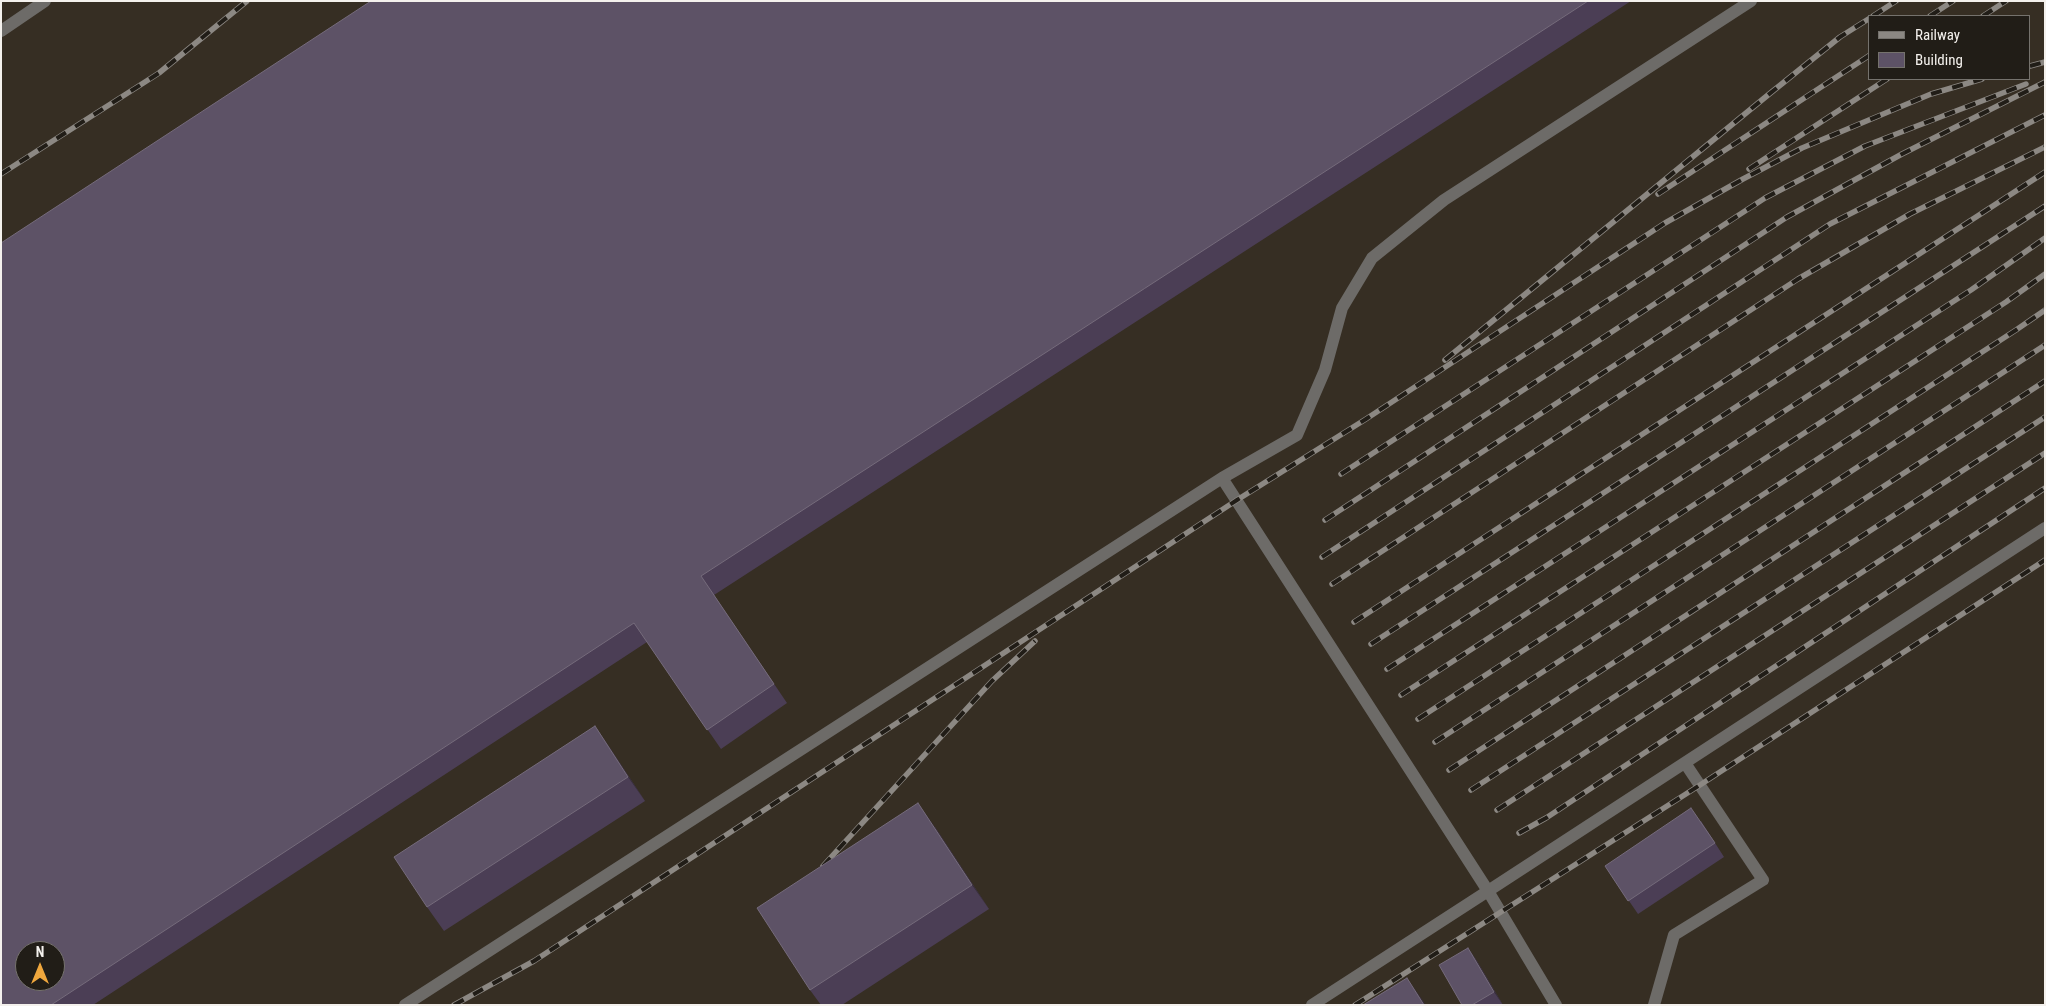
<!DOCTYPE html>
<html>
<head>
<meta charset="utf-8">
<style>
  body { margin:0 }
  #map { position:relative; width:2046px; height:1006px; overflow:hidden; background:#2a2620; font-family:"Roboto Condensed",sans-serif }
  canvas { display:block }
  .frame { position:absolute; inset:0; border:2px solid #f4f1ed; pointer-events:none }
  .legend { position:absolute; left:1868px; top:15px; width:162px; height:65px; box-sizing:border-box; background:#211d17; border:1px solid #75726d; margin:0; padding:6px 9px; list-style:none; font-size:15px; color:#f4f1ed }
  .legend li { display:flex; align-items:center; gap:10px; height:25px }
  .legend b { width:25px; border:1px solid #75726d }
  .north { position:absolute; left:15px; top:941px; width:50px; height:50px; box-sizing:border-box; background:#211d17; border:1px solid #75726d; border-radius:50%; rotate:0deg; font-size:14px; font-weight:700; line-height:20px; text-align:center; color:#f4f1ed }
  .north::after { content:''; display:block; margin:auto; width:18px; height:22px; background:#efa73d; clip-path:polygon(50% 0,100% 100%,50% 72%,0 100%) }
</style>
</head>
<body>
<div id="map">
<canvas width="2046" height="1006"></canvas>
<div class="frame"></div>
<ul class="legend">
<li><b style="height:6px;background:#8c8883"></b>Railway</li>
<li><b style="height:14px;background:#5d5266"></b>Building</li>
</ul>
<div class="north">N</div>
</div>
<script>
const g = document.querySelector('canvas').getContext('2d');
g.lineJoin = 'round';
function fillPath(path, color) {
  g.fillStyle = color;
  g.fill(path, 'evenodd');
}
function poly(rows) {
  const path = new Path2D();
  for (const r of rows) {
    path.moveTo(r[0], r[1]);
    for (let i = 2; i < r.length; i += 2) path.lineTo(r[i], r[i + 1]);
  }
  return path;
}
function trace(path, color, width, dash) {
  g.strokeStyle = color;
  g.lineWidth = width;
  g.lineCap = dash ? 'butt' : 'round';
  g.setLineDash(dash || []);
  g.stroke(path);
}
fillPath(poly([
  [1,1,2045,1,2045,1005,1,1005],
  [1870,16,2030,16,2030,79,1870,79],
  [25,951,55,951,55,981,25,981]
]), '#362e23');
trace(poly([
  [1,31,45,1],
  [1222,478,1488,891,2045,528],
  [405,1005,1222,478,1297,435,1325,370,1342,308,1372,258,1444,200,1751,1],
  [1312,1005,1488,891,1556,1005],
  [1654,1005,1674,935,1763,880,1685,763]
]), '#6d6b68', 12);
const rail = poly([
  [1873,16,1896,1],
  [1930,16,1953,1],
  [1983,16,2006,1],
  [2030,66,2045,62],
  [1749,169,1887,79],
  [1,174,159,73,247,1],
  [1658,194,1870,55],
  [1445,360,1768,95,1840,37,1870,18],
  [1341,474,1765,198,1865,146,2026,84],
  [1325,520,1787,217,1902,154,2045,82],
  [1322,557,1830,224,2045,115],
  [1332,584,1798,279,1910,214,2045,147],
  [1354,622,2045,172],
  [1371,644,2045,206],
  [1387,669,1971,290,2045,238],
  [1401,695,2006,302,2045,274],
  [1418,719,2016,330,2045,310],
  [1435,742,2045,345],
  [1449,770,2045,381],
  [1471,790,2045,417],
  [1497,810,2045,453],
  [1519,833,1546,818,2045,488],
  [823,866,992,681,1035,641],
  [454,1005,534,961,1237,500,1366,419,1665,223,1743,179,1802,148,1931,94,1982,79],
  [1355,1005,1700,785,2045,560]
]);
trace(rail, '#8c8883', 5.5);
trace(rail, '#211d17', 4, [11]);
fillPath(poly([
  [371,1,1631,1,714,595,787,703,721,749,647,642,93,1005,1,1005],
  [595,726,612,751,645,801,444,931,427,907],
  [1701,821,1724,857,1638,914,1605,866],
  [935,827,989,909,842,1005,821,1005,810,990],
  [1468,948,1477,961,1503,1005,1462,1005]
]), '#4b3e55');
fillPath(poly([
  [595,726,612,751,645,801,628,777],
  [918,803,935,827,989,909,972,885],
  [1468,948,1477,961,1503,1005,1494,992],
  [1407,978,1424,1002,1425,1005,1424,1005]
]), '#362d39');
const building = poly([
  [371,1,1588,1,701,576,774,684,707,730,634,623,51,1005,1,1005,1,243,371,1],
  [25,951,55,951,55,981,25,981,25,951],
  [595,726,628,777,427,907,394,857,595,726],
  [918,803,972,885,810,990,757,908,918,803],
  [1691,808,1715,843,1628,901,1605,866,1691,808],
  [1468,948,1494,992,1472,1005,1462,1005,1439,965,1468,948],
  [1407,978,1424,1005,1363,1005,1407,978]
]);
fillPath(building, '#5d5266');
trace(building, '#756b7b', 1);
</script>
</body>
</html>
